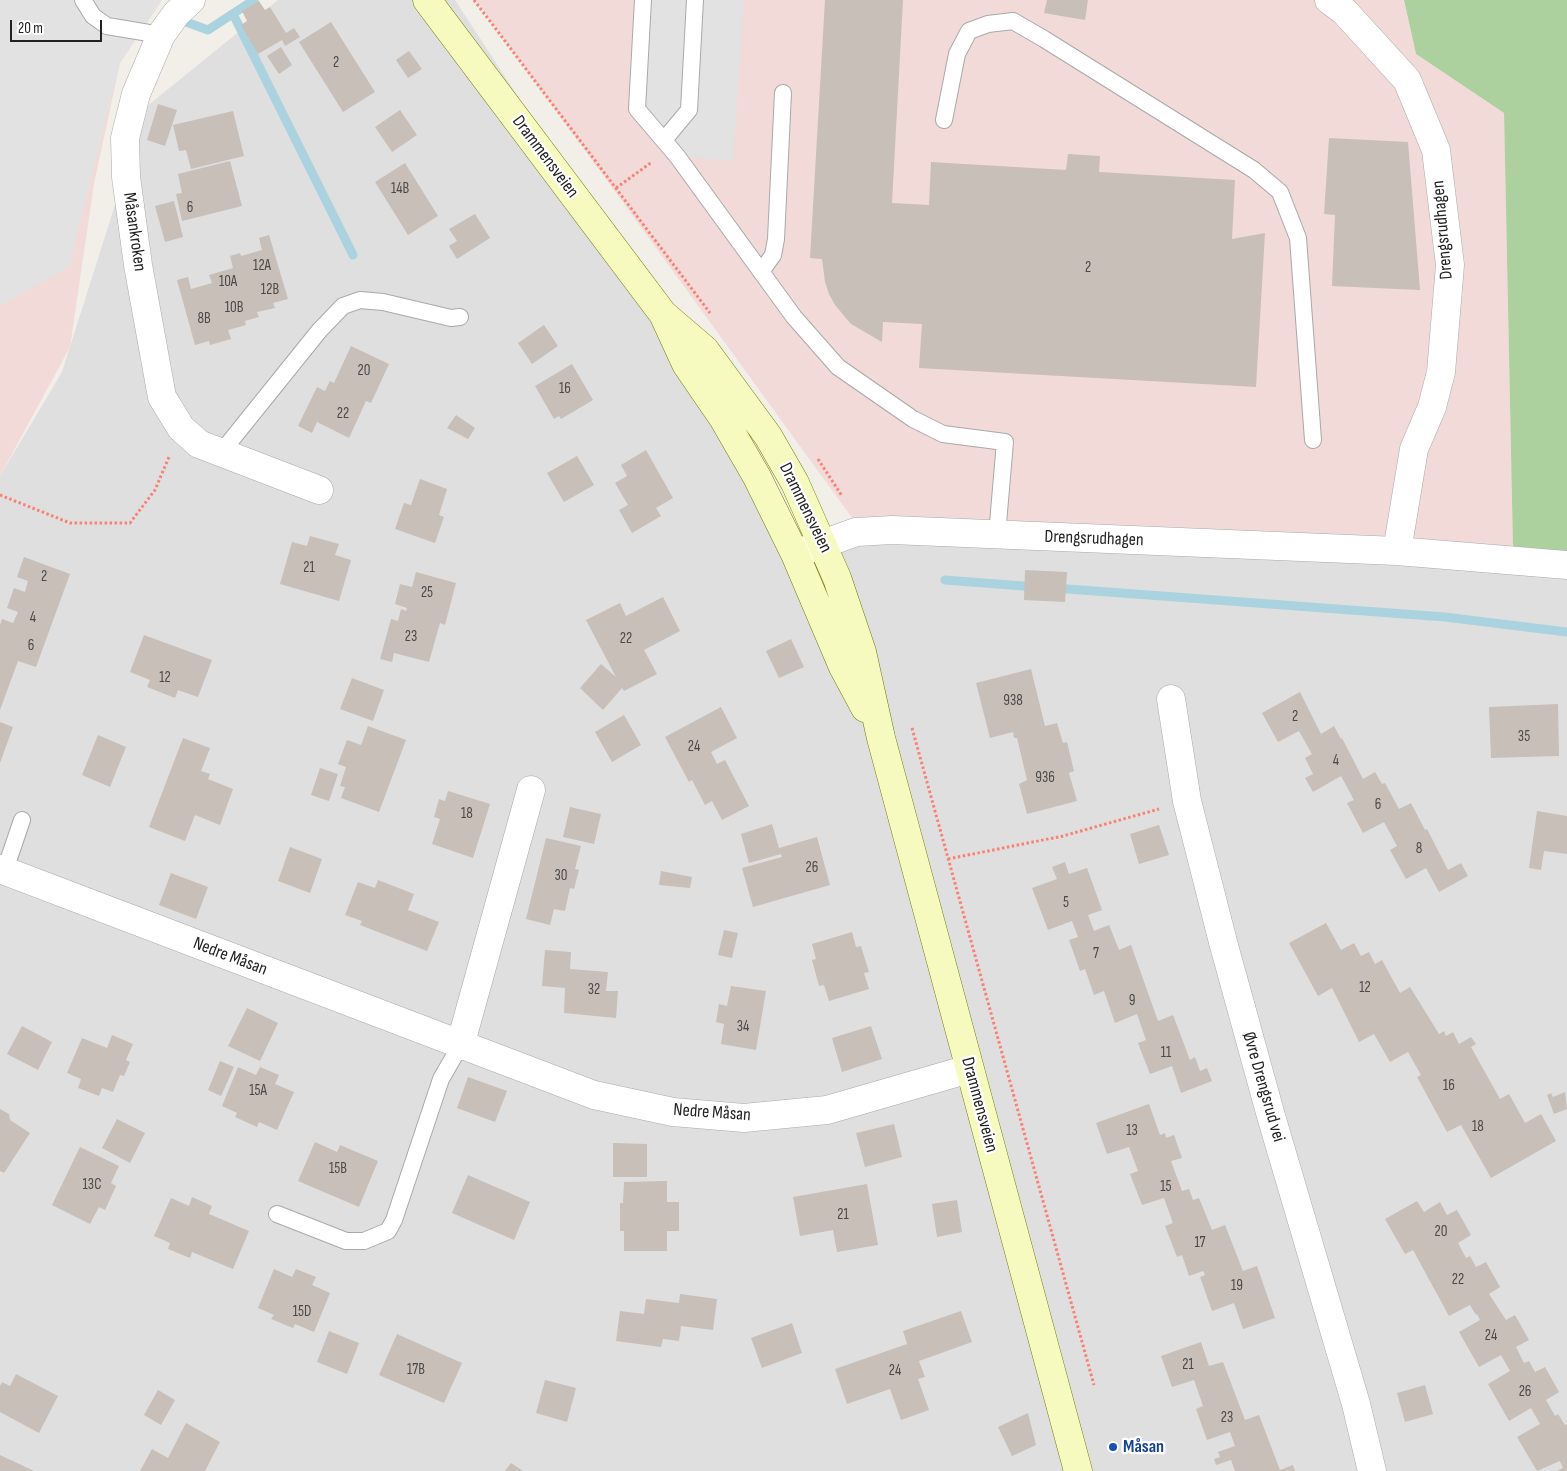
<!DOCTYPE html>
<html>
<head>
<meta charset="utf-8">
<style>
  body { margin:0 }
  #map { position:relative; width:1567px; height:1471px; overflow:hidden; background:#f2efe9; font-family:"Sofia Sans Condensed",sans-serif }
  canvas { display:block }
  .scale { position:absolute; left:10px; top:20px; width:92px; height:22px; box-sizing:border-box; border:2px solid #222; border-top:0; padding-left:6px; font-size:15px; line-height:18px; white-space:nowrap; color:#222; -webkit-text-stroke:4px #fff; paint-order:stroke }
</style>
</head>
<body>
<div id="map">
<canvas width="1567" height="1471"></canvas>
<div class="scale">20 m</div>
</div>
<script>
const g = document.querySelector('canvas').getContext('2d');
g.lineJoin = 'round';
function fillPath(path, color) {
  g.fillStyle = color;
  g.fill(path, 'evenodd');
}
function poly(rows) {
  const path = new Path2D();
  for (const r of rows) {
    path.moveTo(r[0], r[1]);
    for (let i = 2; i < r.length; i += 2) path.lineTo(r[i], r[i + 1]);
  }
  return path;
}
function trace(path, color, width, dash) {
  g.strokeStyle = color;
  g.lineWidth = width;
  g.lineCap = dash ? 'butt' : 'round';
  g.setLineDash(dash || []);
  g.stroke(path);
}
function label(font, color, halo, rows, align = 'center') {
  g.font = font + ' "Sofia Sans Condensed",sans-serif';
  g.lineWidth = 4.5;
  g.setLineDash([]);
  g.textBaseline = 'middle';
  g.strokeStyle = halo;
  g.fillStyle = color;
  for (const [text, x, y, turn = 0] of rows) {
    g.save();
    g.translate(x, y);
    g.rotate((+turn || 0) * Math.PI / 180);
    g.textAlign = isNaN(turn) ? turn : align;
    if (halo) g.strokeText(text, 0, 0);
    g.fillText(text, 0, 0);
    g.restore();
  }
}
fillPath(poly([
  [278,0,455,0,811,546,916,533,1567,560,1567,1471,0,1471,0,476,62,372,146,107]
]), '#e0dfdf');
fillPath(poly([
  [0,0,162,0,120,63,94,184,70,347,0,476],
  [476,0,1404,0,1416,54,1504,113,1513,550,863,533]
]), '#f2dad9');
fillPath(poly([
  [1404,0,1567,0,1567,553,1513,550,1504,113,1416,54]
]), '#add19e');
fillPath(poly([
  [0,0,162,0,120,63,69,267,0,306],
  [643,0,744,0,733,161,677,156,637,109]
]), '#e2e2e2');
trace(poly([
  [233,14,353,255],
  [186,22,208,30,254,0],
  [945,580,1036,587],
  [1054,588,1445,617,1567,632]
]), '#aad3df', 9);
fillPath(poly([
  [825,0,903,0,892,203,929,205,931,162,1066,170,1068,154,1100,156,1099,172,1235,180,1232,239,1265,233,1256,387,919,368,922,324,883,322,882,342,851,324,835,305,829,294,825,282,822,259,810,258],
  [1047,0,1088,0,1085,20,1044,13],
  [259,1,265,10,270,7,286,33,294,28,300,37,285,46,282,40,258,54,241,25,247,21,242,11],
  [331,22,375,92,343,112,299,42],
  [281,47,292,65,279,74,267,56],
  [409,51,422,69,408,78,396,60],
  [158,104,177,110,165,146,147,140],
  [400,110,417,135,392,152,375,127],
  [233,111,244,156,191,169,186,150,179,151,173,125],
  [1329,138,1408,142,1420,290,1332,286,1335,215,1324,214],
  [230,161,242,206,182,221,176,194,182,193,178,174],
  [405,163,438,216,408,235,375,182],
  [174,201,183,237,165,242,155,206],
  [475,214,490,238,457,259,449,246,457,241,449,229],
  [269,235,288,299,273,303,275,308,257,312,259,317,245,321,246,325,228,330,231,339,210,345,209,341,195,345,177,280,188,277,191,289,212,283,209,275,233,268,230,256,240,253,241,256,262,250,259,238],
  [544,325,558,346,532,364,518,343],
  [351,346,389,364,371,403,366,401,349,438,317,422,312,433,298,426,317,387,325,391,330,381,334,383],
  [572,364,593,400,561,419,559,416,554,419,535,386],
  [456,415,475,428,468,439,447,428],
  [646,450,673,498,656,508,661,516,632,533,619,510,628,505,615,483,627,476,621,465],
  [577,456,594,485,564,502,547,473],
  [420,479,447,489,439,515,444,517,435,543,395,529,404,503,411,505],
  [310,536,339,544,335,555,351,560,339,601,280,584,292,542,307,546],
  [24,557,70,574,36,667,18,661,0,710,0,625,2,619,13,623,18,612,7,608,14,588,25,592,28,581,17,577],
  [1025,570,1067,572,1065,602,1024,600],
  [416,572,456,583,445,625,440,623,429,662,394,653,392,662,380,659,391,619,398,621,401,609,406,611,407,608,395,604,400,584,412,587],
  [663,597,680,631,644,650,657,674,624,691,622,688,603,710,580,688,601,664,616,677,586,620,620,603,626,616],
  [144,635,212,660,198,697,178,690,175,698,147,687,150,680,130,672],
  [791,639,804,667,779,678,766,651],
  [1031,669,1045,726,1057,723,1063,743,1067,742,1074,771,1069,773,1077,801,1027,814,1019,784,1027,780,1017,738,1014,738,1013,732,990,738,976,683],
  [352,678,384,690,373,721,340,709],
  [1300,692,1321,734,1334,726,1341,739,1342,738,1363,779,1375,772,1382,784,1385,783,1399,809,1411,803,1425,830,1427,829,1448,870,1461,863,1468,876,1439,892,1426,868,1406,879,1390,850,1397,846,1384,822,1363,833,1347,803,1354,800,1341,776,1313,792,1305,778,1313,774,1305,758,1312,754,1299,731,1278,742,1262,713],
  [1558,704,1559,756,1491,758,1489,707],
  [721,707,737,738,711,752,717,764,725,760,749,806,722,820,712,801,705,805,692,780,689,782,665,737],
  [624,715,641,745,612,762,595,732],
  [0,722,13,727,0,763],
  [368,726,406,740,379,812,341,798,345,787,340,786,346,767,338,764,347,740,361,745],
  [98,735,126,747,110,787,82,775],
  [183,738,210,748,201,771,210,774,208,779,233,789,220,825,195,815,185,841,149,827],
  [320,768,338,774,329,801,311,795],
  [448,791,490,804,473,858,432,844,440,819,434,817,439,799,445,801],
  [570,807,601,814,594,844,563,837],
  [1537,811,1567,816,1567,854,1544,851,1541,870,1529,868],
  [772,824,779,848,817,837,830,885,753,907,742,868,782,857,781,854,749,863,741,834],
  [1159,825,1169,855,1139,864,1130,834],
  [546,838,581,846,575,869,579,870,574,889,570,888,565,911,554,909,550,925,526,919],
  [290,847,322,859,310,893,278,881],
  [1065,862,1069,874,1087,868,1102,910,1088,915,1094,931,1109,925,1119,950,1131,945,1158,1021,1173,1015,1190,1060,1195,1057,1200,1071,1207,1068,1212,1081,1181,1093,1172,1066,1150,1074,1138,1043,1146,1040,1137,1014,1115,1023,1104,991,1094,995,1085,969,1080,971,1069,940,1078,937,1072,921,1048,930,1032,888,1057,879,1052,867],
  [661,871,692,877,690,888,659,885],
  [171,873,208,887,196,919,159,905],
  [378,880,414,894,408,910,439,922,427,951,360,925,362,921,345,915,358,882,375,888],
  [1326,923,1341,950,1354,943,1361,956,1369,952,1375,964,1382,960,1400,993,1410,987,1439,1034,1444,1031,1446,1036,1453,1032,1459,1044,1471,1037,1476,1044,1471,1047,1500,1099,1509,1094,1525,1123,1541,1114,1556,1141,1491,1178,1461,1125,1447,1132,1417,1077,1421,1075,1408,1052,1390,1062,1374,1034,1359,1042,1332,988,1318,996,1289,943],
  [724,930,738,933,732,958,718,955],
  [852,932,856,947,861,946,869,972,864,973,869,989,829,1001,824,985,819,986,812,960,816,959,812,944],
  [545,950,571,952,570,969,608,972,606,991,618,991,616,1018,564,1013,565,988,542,986],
  [731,986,766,991,756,1050,721,1044,724,1024,716,1022,719,1004,727,1006],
  [247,1008,278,1023,260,1061,228,1046],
  [22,1026,52,1042,38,1070,7,1054],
  [871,1026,882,1059,842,1072,832,1038],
  [112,1035,133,1044,126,1060,130,1062,124,1076,120,1075,113,1092,102,1088,99,1096,78,1088,81,1079,67,1073,82,1038,107,1048],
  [220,1061,234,1067,221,1096,208,1090],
  [238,1067,256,1075,260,1067,279,1075,275,1084,294,1092,277,1130,259,1122,257,1127,235,1117,237,1113,222,1106],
  [468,1077,507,1091,495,1122,457,1108],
  [1565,1092,1567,1109,1554,1114,1547,1095,1551,1093,1553,1097],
  [1149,1104,1160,1135,1165,1133,1166,1138,1174,1135,1182,1158,1171,1161,1182,1191,1189,1189,1193,1200,1199,1198,1212,1230,1225,1225,1243,1271,1257,1266,1275,1318,1243,1329,1234,1303,1212,1311,1200,1277,1205,1275,1203,1271,1189,1276,1182,1255,1177,1257,1165,1226,1173,1223,1164,1198,1142,1205,1130,1174,1138,1171,1129,1147,1107,1154,1096,1123],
  [0,1109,9,1114,10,1120,30,1133,4,1173,0,1171],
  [117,1119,145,1133,130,1163,102,1148],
  [894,1124,902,1157,865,1167,856,1133],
  [315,1142,337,1152,340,1145,378,1161,359,1207,298,1181],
  [613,1143,647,1144,647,1177,613,1177],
  [80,1147,119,1166,111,1183,116,1186,105,1210,99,1207,90,1224,52,1205],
  [468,1175,530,1202,514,1240,452,1213],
  [667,1181,667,1202,679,1202,679,1231,667,1231,667,1251,624,1251,624,1231,620,1231,620,1203,623,1203,624,1182],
  [867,1184,878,1245,837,1252,833,1230,800,1236,793,1197],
  [192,1197,212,1206,209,1214,249,1231,233,1269,192,1252,190,1258,168,1249,170,1243,154,1236,171,1198,189,1206],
  [957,1200,962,1232,937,1237,932,1204],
  [1417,1201,1424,1212,1440,1202,1447,1215,1457,1210,1471,1235,1458,1243,1466,1258,1470,1256,1476,1267,1486,1262,1500,1287,1489,1294,1506,1320,1515,1315,1529,1340,1516,1347,1524,1363,1529,1361,1535,1372,1545,1367,1559,1392,1546,1400,1555,1416,1558,1414,1565,1425,1567,1424,1567,1471,1557,1471,1563,1468,1560,1461,1537,1471,1517,1437,1540,1424,1531,1408,1509,1421,1488,1384,1510,1371,1501,1355,1479,1367,1459,1332,1480,1320,1477,1314,1476,1315,1470,1305,1449,1316,1413,1250,1405,1254,1385,1219],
  [274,1269,292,1277,296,1269,316,1277,312,1285,330,1293,314,1332,295,1324,293,1328,271,1319,274,1315,258,1308],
  [680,1294,717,1299,713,1330,681,1326,679,1341,663,1339,661,1347,616,1341,620,1311,644,1314,646,1299,679,1303],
  [961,1311,972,1342,919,1361,925,1377,918,1379,929,1410,901,1420,890,1389,847,1404,835,1369,907,1344,903,1331],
  [792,1323,802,1353,762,1368,751,1338],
  [329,1331,359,1343,347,1374,317,1362],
  [397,1334,462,1363,444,1403,379,1375],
  [1201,1342,1209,1366,1223,1362,1245,1420,1259,1415,1280,1470,1293,1465,1295,1471,1235,1471,1231,1460,1216,1465,1214,1459,1220,1457,1218,1452,1235,1446,1230,1432,1207,1440,1196,1409,1203,1406,1194,1380,1172,1387,1161,1356],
  [16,1374,58,1396,39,1433,0,1412,0,1386,2,1382,10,1386],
  [545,1380,576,1388,567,1422,536,1413],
  [1425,1385,1433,1414,1405,1422,1397,1393],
  [158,1390,175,1400,161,1425,144,1415],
  [1028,1413,1036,1445,1012,1456,998,1427],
  [186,1423,220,1442,205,1471,140,1471,152,1449,168,1458],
  [0,1455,34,1471,0,1471],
  [511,1463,523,1471,505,1471]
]), '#c7bfb8');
const lane = poly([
  [83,0,93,16,107,26,161,35],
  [643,0,637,109,677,156,794,317,838,367,913,419,943,434,1005,442,997,535],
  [944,120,957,54,969,31,988,24,1013,21,1044,39,1254,170,1280,192,1298,238,1313,440],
  [664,140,689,110,695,0],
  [761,272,773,255,776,239,783,93],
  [220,454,319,331,343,306,360,300,383,302,451,318,460,317],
  [5,870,22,820],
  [277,1214,346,1241,364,1241,388,1231,394,1220,441,1079,460,1046]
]);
const street = poly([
  [191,0,176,14,161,35,136,94,125,138,126,177,138,265,162,397,181,428,199,444,319,490],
  [1329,0,1344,11,1407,80,1436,150,1450,265,1441,372,1432,407,1414,449,1397,551],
  [801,552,856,532,892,530,1397,551,1567,565],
  [1171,699,1187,801,1223,942,1271,1116,1356,1404,1372,1471],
  [0,869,594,1095,673,1112,744,1118,827,1110,969,1069],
  [460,1046,531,790]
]);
const secondary = poly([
  [427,0,663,314,686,364,723,418,757,477,795,554,843,667,865,708],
  [663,314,705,350,768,436,795,483,837,578,862,652,881,738,1078,1471]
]);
trace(lane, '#a9a9a9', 18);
trace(street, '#a9a9a9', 29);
trace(secondary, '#707d05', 29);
trace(poly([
  [474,0,710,313],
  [616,188,652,162],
  [818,459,842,496],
  [0,495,70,523,130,523,155,490,169,457],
  [912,728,1094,1385],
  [948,859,1063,836,1159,809]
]), '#fa8072', 3, [2.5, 2.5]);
trace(lane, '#fff', 16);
trace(street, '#fff', 28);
trace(secondary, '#f7fabf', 28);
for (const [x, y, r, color] of [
  [1113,1447,5,"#1a4fb4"]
]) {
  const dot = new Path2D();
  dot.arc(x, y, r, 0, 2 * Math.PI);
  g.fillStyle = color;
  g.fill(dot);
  trace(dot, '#fff', 2);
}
label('15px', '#4b4948', null, [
  ["2",336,63],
  ["14B",400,189],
  ["6",190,208],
  ["12A",262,266],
  ["2",1088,268],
  ["10A",228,282],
  ["12B",270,290],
  ["10B",234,308],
  ["8B",204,319],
  ["20",364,371],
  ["16",565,389],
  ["22",343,414],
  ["21",309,568],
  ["2",44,577],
  ["25",427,593],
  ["4",33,618],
  ["23",411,637],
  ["22",626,639],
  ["6",31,646],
  ["12",165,678],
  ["938",1013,701],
  ["2",1295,717],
  ["35",1524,737],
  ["24",694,747],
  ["4",1336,761],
  ["936",1045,778],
  ["6",1378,805],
  ["18",467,814],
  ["8",1419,849],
  ["26",812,868],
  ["30",561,876],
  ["5",1066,903],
  ["7",1096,954],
  ["12",1365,988],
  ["32",594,990],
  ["9",1132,1001],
  ["34",743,1027],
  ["11",1166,1053],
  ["16",1449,1086],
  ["15A",258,1091],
  ["18",1478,1127],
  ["13",1132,1131],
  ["15B",338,1169],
  ["13C",92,1185],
  ["15",1166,1187],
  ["21",843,1215],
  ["20",1441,1232],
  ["17",1200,1243],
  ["22",1458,1280],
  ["19",1237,1286],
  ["15D",302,1312],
  ["24",1491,1336],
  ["21",1188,1365],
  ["17B",416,1370],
  ["24",895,1371],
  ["26",1525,1392],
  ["23",1227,1418]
]);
label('18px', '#222', '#fff', [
  ["Drammensveien",545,157,53],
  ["Drengsrudhagen",1443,230,-95],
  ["Måsankroken",134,232,82],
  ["Drammensveien",805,508,64],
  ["Drengsrudhagen",1094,539,2],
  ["Nedre Måsan",230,957,21],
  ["Øvre Drengsrud vei",1263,1087,74],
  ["Drammensveien",979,1105,75],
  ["Nedre Måsan",712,1113,4]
]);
label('bold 18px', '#164399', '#fff', [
  ["Måsan",1123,1447]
], 'left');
</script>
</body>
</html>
